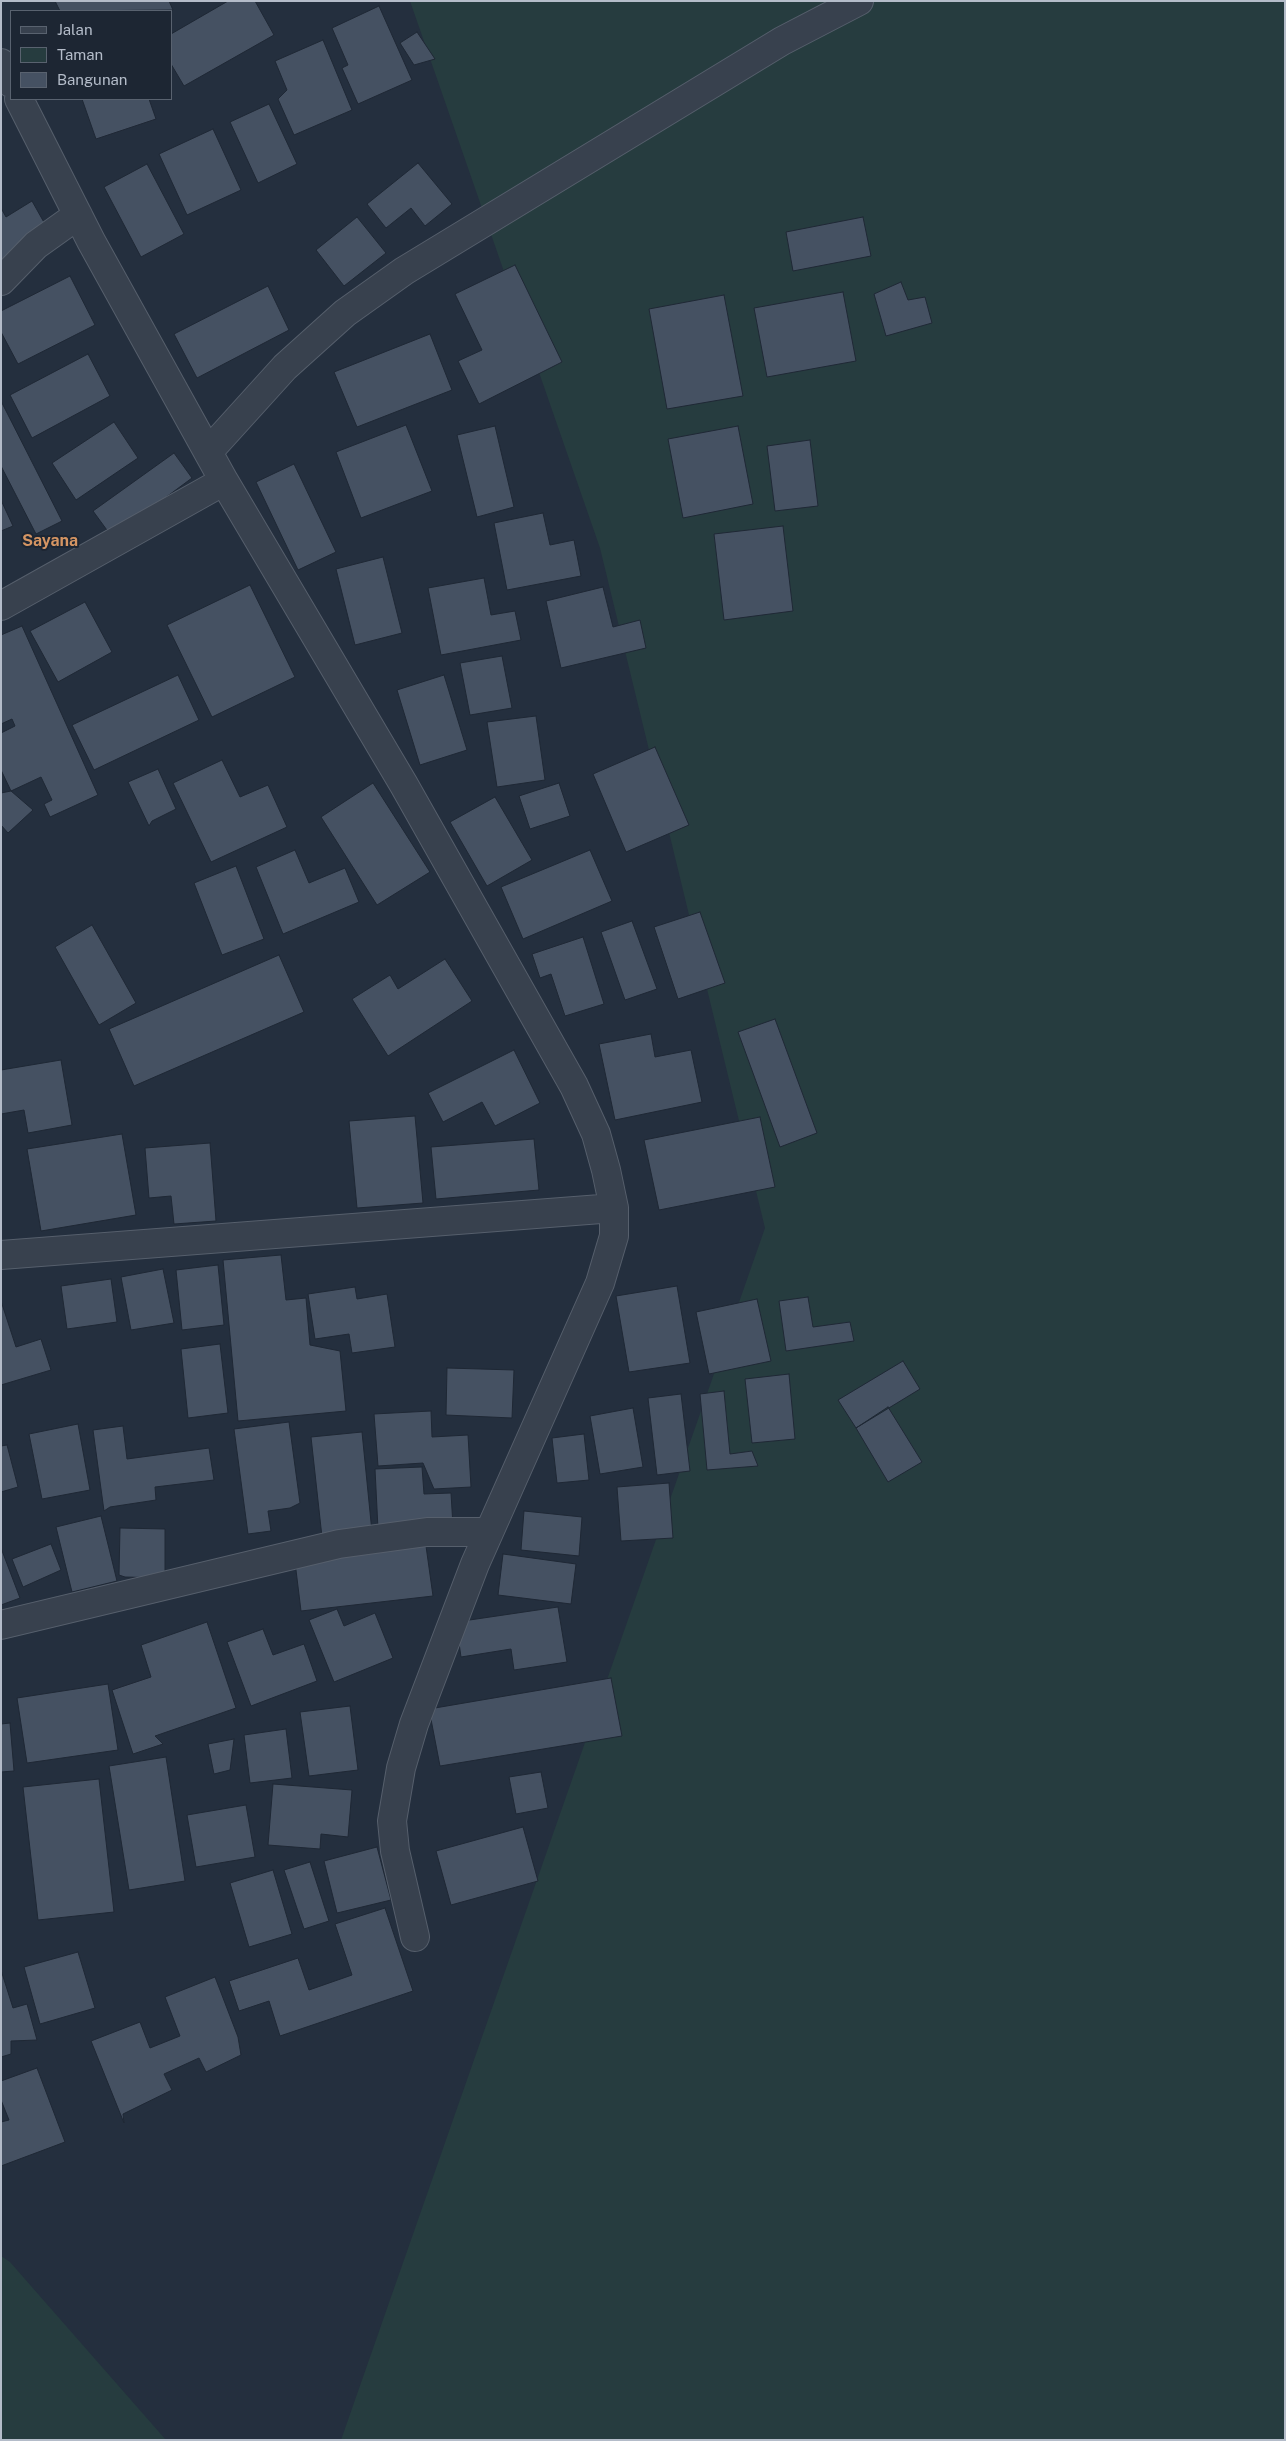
<!DOCTYPE html>
<html>
<head>
<meta charset="utf-8">
<style>
  body { margin:0 }
  #map { position:relative; width:1286px; height:2441px; overflow:hidden; background:#242f3e; font-family:"Public Sans",sans-serif }
  canvas { display:block }
  .frame { position:absolute; inset:0; border:2px solid #b4bcc9; pointer-events:none }
  .legend { position:absolute; left:10px; top:10px; width:162px; height:90px; box-sizing:border-box; background:#1d2633; border:1px solid #59626f; margin:0; padding:6px 9px; list-style:none; font-size:15px; color:#b4bcc9 }
  .legend li { display:flex; align-items:center; gap:10px; height:25px }
  .legend b { width:25px; border:1px solid #59626f }
</style>
</head>
<body>
<div id="map">
<canvas width="1286" height="2441"></canvas>
<div class="frame"></div>
<ul class="legend">
<li><b style="height:6px;background:#38414e"></b>Jalan</li>
<li><b style="height:14px;background:#263c3f"></b>Taman</li>
<li><b style="height:14px;background:#455162"></b>Bangunan</li>
</ul>
</div>
<script>
const g = document.querySelector('canvas').getContext('2d');
g.lineJoin = 'round';
function fillPath(path, color) {
  g.fillStyle = color;
  g.fill(path, 'evenodd');
}
function poly(rows) {
  const path = new Path2D();
  for (const r of rows) {
    path.moveTo(r[0], r[1]);
    for (let i = 2; i < r.length; i += 2) path.lineTo(r[i], r[i + 1]);
  }
  return path;
}
function trace(path, color, width, dash) {
  g.strokeStyle = color;
  g.lineWidth = width;
  g.lineCap = dash ? 'butt' : 'round';
  g.setLineDash(dash || []);
  g.stroke(path);
}
function label(font, color, halo, rows, align = 'center') {
  g.font = font + ' "Public Sans",sans-serif';
  g.lineWidth = 4;
  g.setLineDash([]);
  g.textBaseline = 'middle';
  g.strokeStyle = halo;
  g.fillStyle = color;
  for (const [text, x, y, turn = 0] of rows) {
    g.save();
    g.translate(x, y);
    g.rotate((+turn || 0) * Math.PI / 180);
    g.textAlign = isNaN(turn) ? turn : align;
    if (halo) g.strokeText(text, 0, 0);
    g.fillText(text, 0, 0);
    g.restore();
  }
}
fillPath(poly([
  [410,1,1285,1,1285,2440,341,2440,765,1228,600,548],
  [1,2256,10,2262,166,2440,1,2440]
]), '#263c3f');
const building = poly([
  [55,1,169,1,173,10,60,11,55,1],
  [228,1,255,1,274,35,184,86,171,64,171,34,228,1],
  [379,6,412,80,358,104,342,68,348,65,332,28,379,6],
  [417,32,435,59,414,65,400,43,417,32],
  [323,40,352,110,294,135,278,99,287,90,275,61,323,40],
  [82,99,149,99,156,119,96,139,82,99],
  [269,104,297,164,258,183,230,122,269,104],
  [213,129,241,190,187,215,159,154,213,129],
  [418,163,452,204,425,226,411,208,386,228,367,204,418,163],
  [147,164,184,234,141,257,104,187,147,164],
  [32,201,50,233,1,261,1,208,6,217,32,201],
  [357,217,386,253,344,286,316,250,357,217],
  [863,217,871,256,793,271,786,232,863,217],
  [515,265,562,362,479,404,458,361,482,350,455,294,515,265],
  [70,276,95,325,18,364,1,332,1,311,70,276],
  [901,282,908,300,925,297,932,323,886,336,874,294,901,282],
  [268,286,289,330,197,378,174,334,268,286],
  [843,292,856,361,767,377,754,308,843,292],
  [724,295,743,396,667,409,649,309,724,295],
  [430,334,452,390,357,427,334,372,430,334],
  [88,354,110,396,32,438,10,395,88,354],
  [1,401,62,521,36,534,1,466,1,401],
  [114,422,138,458,76,500,52,463,114,422],
  [406,425,432,491,361,518,336,452,406,425],
  [495,426,514,507,477,517,457,435,495,426],
  [738,426,753,504,683,518,668,439,738,426],
  [810,440,818,506,775,511,767,446,810,440],
  [174,453,192,478,112,537,93,511,174,453],
  [294,464,336,552,298,570,256,482,294,464],
  [1,500,13,526,1,531,1,500],
  [543,513,550,545,574,540,581,576,507,590,494,523,543,513],
  [783,526,793,611,724,620,714,534,783,526],
  [383,557,402,633,355,645,336,569,383,557],
  [484,578,491,615,515,611,521,640,441,655,428,588,484,578],
  [250,585,295,677,212,717,167,625,250,585],
  [603,587,613,627,640,620,646,648,561,668,546,601,603,587],
  [85,602,112,652,58,682,30,631,85,602],
  [22,626,98,795,50,817,44,804,52,800,41,777,11,791,1,770,1,733,15,726,12,719,1,724,1,635,22,626],
  [502,656,512,708,470,715,460,663,502,656],
  [178,675,199,720,94,770,72,725,178,675],
  [444,675,467,750,420,765,397,690,444,675],
  [536,716,545,780,497,787,487,722,536,716],
  [655,747,689,825,626,852,593,774,655,747],
  [222,760,240,797,268,785,287,827,211,862,173,783,222,760],
  [158,769,176,809,152,821,149,826,128,782,158,769],
  [373,783,430,872,377,905,321,817,373,783],
  [559,783,570,816,530,829,519,796,559,783],
  [11,791,33,810,8,833,1,825,1,793,11,791],
  [495,797,532,860,487,886,450,822,495,797],
  [295,850,309,883,345,868,359,902,283,934,256,867,295,850],
  [590,850,612,901,523,939,501,887,590,850],
  [236,866,264,939,222,955,194,883,236,866],
  [700,912,725,983,678,999,654,927,700,912],
  [632,921,657,989,625,1000,601,932,632,921],
  [92,925,136,1003,99,1025,55,947,92,925],
  [583,937,604,1004,565,1016,551,974,540,978,532,954,583,937],
  [279,955,304,1012,134,1086,109,1029,279,955],
  [445,959,472,1001,388,1056,352,999,390,975,398,989,445,959],
  [775,1019,817,1133,780,1147,738,1032,775,1019],
  [651,1034,655,1057,691,1050,702,1102,615,1120,599,1044,651,1034],
  [514,1050,540,1103,495,1126,482,1102,443,1122,428,1093,514,1050],
  [61,1060,72,1125,28,1133,24,1110,1,1114,1,1070,61,1060],
  [415,1116,423,1203,357,1208,349,1121,415,1116],
  [760,1117,775,1187,659,1210,644,1140,760,1117],
  [122,1134,136,1215,41,1231,27,1149,122,1134],
  [534,1139,539,1190,436,1199,431,1147,534,1139],
  [210,1143,216,1221,174,1224,171,1196,149,1198,145,1148,210,1143],
  [281,1255,286,1300,306,1298,310,1345,340,1351,346,1411,238,1421,223,1260,281,1255],
  [218,1265,224,1325,182,1330,176,1270,218,1265],
  [163,1269,174,1323,131,1330,121,1277,163,1269],
  [111,1279,117,1322,67,1329,61,1286,111,1279],
  [677,1286,690,1363,629,1372,616,1296,677,1286],
  [355,1287,357,1299,387,1294,395,1347,352,1353,349,1334,315,1339,308,1294,355,1287],
  [808,1297,813,1327,850,1322,854,1341,786,1351,779,1301,808,1297],
  [757,1299,771,1361,709,1374,696,1312,757,1299],
  [1,1301,16,1347,41,1339,51,1370,1,1385,1,1301],
  [220,1344,228,1413,188,1418,181,1349,220,1344],
  [903,1361,920,1389,856,1428,838,1400,903,1361],
  [447,1368,514,1370,512,1418,446,1415,447,1368],
  [789,1374,795,1439,752,1443,745,1379,789,1374],
  [724,1391,730,1454,752,1451,758,1466,707,1470,700,1394,724,1391],
  [681,1394,690,1471,657,1475,648,1398,681,1394],
  [888,1407,922,1462,888,1482,856,1428,888,1407],
  [633,1408,643,1467,600,1474,590,1416,633,1408],
  [431,1411,432,1437,468,1435,471,1487,434,1489,423,1463,378,1466,374,1414,431,1411],
  [289,1422,300,1503,290,1508,268,1511,271,1531,248,1534,234,1429,289,1422],
  [78,1424,90,1490,42,1499,29,1434,78,1424],
  [123,1426,127,1459,209,1448,214,1480,155,1487,156,1500,110,1507,104,1511,93,1430,123,1426],
  [362,1432,372,1532,322,1537,311,1437,362,1432],
  [584,1434,589,1480,557,1483,552,1438,584,1434],
  [7,1445,18,1487,1,1492,1,1446,7,1445],
  [422,1467,424,1494,451,1493,453,1526,378,1529,375,1469,422,1467],
  [669,1483,673,1538,621,1541,617,1487,669,1483],
  [524,1511,582,1517,579,1556,521,1550,524,1511],
  [101,1516,117,1581,72,1592,56,1527,101,1516],
  [120,1528,165,1529,165,1578,125,1577,119,1575,120,1528],
  [51,1544,61,1570,23,1587,12,1559,51,1544],
  [426,1546,433,1596,301,1611,295,1562,426,1546],
  [1,1548,20,1598,1,1605,1,1548],
  [503,1554,576,1564,571,1604,498,1595,503,1554],
  [558,1607,567,1662,514,1670,511,1649,461,1657,456,1622,558,1607],
  [337,1609,344,1626,375,1613,393,1658,334,1682,309,1620,337,1609],
  [207,1622,236,1708,155,1736,163,1744,133,1754,112,1690,151,1677,141,1645,207,1622],
  [263,1629,273,1655,304,1644,317,1681,251,1706,227,1642,263,1629],
  [611,1678,622,1736,440,1766,429,1709,611,1678],
  [108,1684,118,1750,27,1763,17,1698,108,1684],
  [350,1706,358,1770,309,1776,300,1712,350,1706],
  [10,1723,14,1771,1,1772,1,1724,10,1723],
  [286,1729,292,1778,250,1783,244,1735,286,1729],
  [234,1739,230,1770,214,1774,208,1744,234,1739],
  [166,1757,185,1881,129,1890,109,1766,166,1757],
  [541,1772,548,1808,516,1814,509,1777,541,1772],
  [99,1779,114,1912,38,1920,23,1787,99,1779],
  [273,1784,352,1790,348,1837,321,1834,320,1849,268,1845,273,1784],
  [246,1805,255,1857,196,1867,187,1815,246,1805],
  [523,1827,538,1881,451,1905,436,1851,523,1827],
  [377,1847,391,1900,337,1913,324,1861,377,1847],
  [310,1862,329,1921,304,1929,284,1870,310,1862],
  [273,1870,292,1934,249,1947,230,1883,273,1870],
  [385,1908,413,1991,280,2036,269,2001,239,2011,229,1981,298,1958,309,1990,352,1975,335,1924,385,1908],
  [78,1952,95,2008,40,2024,24,1967,78,1952],
  [1,1970,13,2008,27,2004,37,2040,11,2041,11,2054,1,2057,1,1970],
  [215,1977,238,2037,241,2055,206,2072,199,2058,164,2074,172,2090,123,2114,124,2123,91,2041,140,2022,150,2048,180,2036,165,1997,215,1977],
  [37,2068,65,2142,1,2166,1,2122,9,2120,1,2100,1,2081,37,2068]
]);
fillPath(building, '#455162');
trace(building, '#1f2835', 1);
const street = poly([
  [1,63,11,83],
  [19,99,91,241,224,481,404,785,574,1086,596,1134,606,1170,614,1208,614,1236,600,1283,475,1564,414,1724,401,1768,392,1821,395,1851,415,1937],
  [1,281,36,245,78,215],
  [208,452,285,367,345,313,404,271,782,41,859,1],
  [1,606,224,481],
  [1,1255,614,1208],
  [1,1625,339,1544,427,1532,489,1532]
]);
trace(street, '#565f6c', 30);
trace(street, '#38414e', 28);
label('bold 16px', '#d59563', '#1d2633', [
  ["Sayana",50,541]
]);
</script>
</body>
</html>
